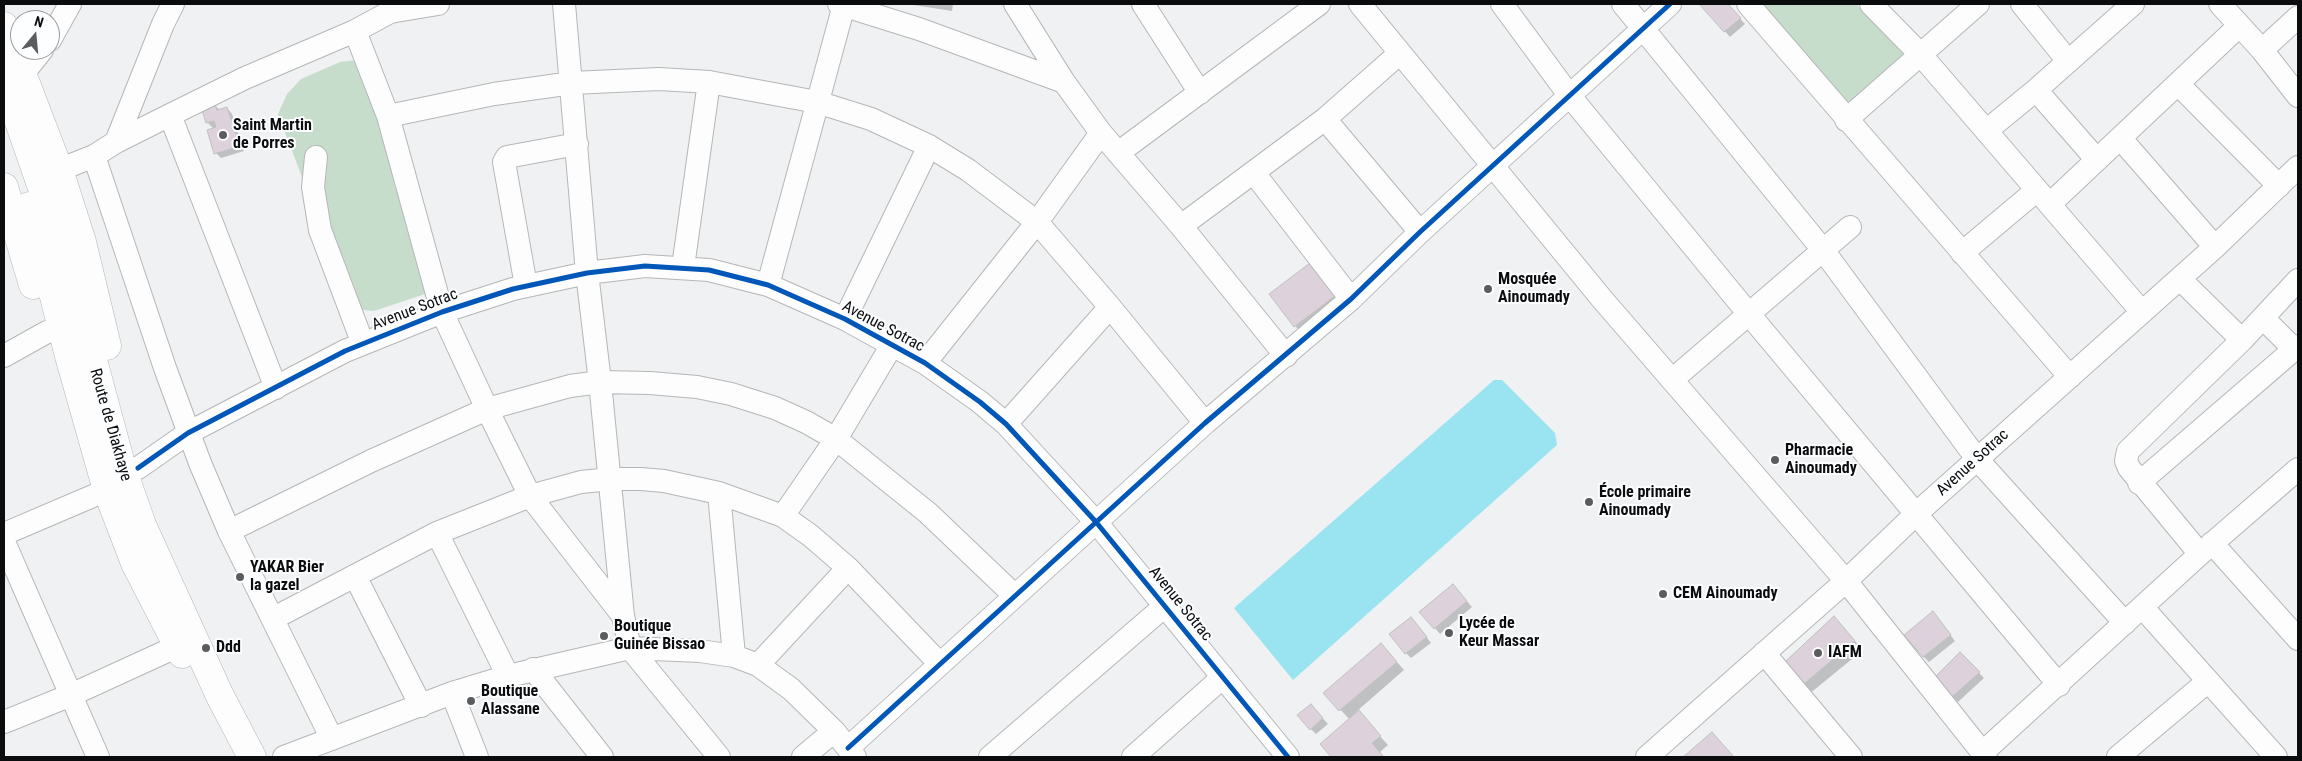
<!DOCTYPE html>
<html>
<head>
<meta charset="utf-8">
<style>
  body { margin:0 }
  #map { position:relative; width:2302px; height:761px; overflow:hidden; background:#eff1f2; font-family:"Roboto Condensed",sans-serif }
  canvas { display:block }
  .frame { position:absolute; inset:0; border:5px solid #0b0c0d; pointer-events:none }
  .north { position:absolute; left:10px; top:10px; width:50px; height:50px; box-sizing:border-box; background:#fdfeff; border:1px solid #9c9d9e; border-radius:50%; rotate:17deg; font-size:14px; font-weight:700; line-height:20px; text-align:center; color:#0b0c0d }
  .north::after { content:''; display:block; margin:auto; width:18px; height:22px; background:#5b5c5d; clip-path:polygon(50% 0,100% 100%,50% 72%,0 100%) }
</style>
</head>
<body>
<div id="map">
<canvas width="2302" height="761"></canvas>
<div class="frame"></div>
<div class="north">N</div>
</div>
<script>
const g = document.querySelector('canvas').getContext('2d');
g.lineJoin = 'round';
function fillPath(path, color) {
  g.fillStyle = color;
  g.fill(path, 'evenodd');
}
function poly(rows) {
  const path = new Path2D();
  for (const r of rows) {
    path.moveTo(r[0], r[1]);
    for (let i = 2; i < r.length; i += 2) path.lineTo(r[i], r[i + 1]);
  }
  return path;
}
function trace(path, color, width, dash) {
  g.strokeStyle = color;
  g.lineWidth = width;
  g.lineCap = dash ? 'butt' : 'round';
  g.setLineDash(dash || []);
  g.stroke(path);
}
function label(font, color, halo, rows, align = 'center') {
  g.font = font + ' "Roboto Condensed",sans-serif';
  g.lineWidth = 4;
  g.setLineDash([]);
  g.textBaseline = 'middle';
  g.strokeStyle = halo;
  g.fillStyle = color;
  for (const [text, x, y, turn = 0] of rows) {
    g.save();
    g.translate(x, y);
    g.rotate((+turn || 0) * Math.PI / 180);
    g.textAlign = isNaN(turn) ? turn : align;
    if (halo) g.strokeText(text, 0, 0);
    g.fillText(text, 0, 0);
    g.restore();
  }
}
fillPath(poly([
  [1758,4,1856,4,1900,43,1903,56,1881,81,1846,103],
  [357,60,365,61,406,210,405,219,407,229,414,237,440,289,374,311,364,310,356,306,346,293,278,114,287,94,301,79,340,62]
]), '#c7ddcc');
fillPath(poly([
  [1494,380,1502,380,1555,433,1557,445,1293,680,1234,608]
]), '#99e4f0');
fillPath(poly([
  [907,4,953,4,952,11],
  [1701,4,1727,4,1745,24,1730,37],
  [214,105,220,110,227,108,232,114,244,151,221,158,216,153,214,129,207,122],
  [1310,264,1343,305,1303,334,1295,326],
  [1458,591,1472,607,1440,634,1435,628],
  [1933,613,1955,641,1929,662,1923,656],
  [1416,624,1431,643,1411,658,1406,653],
  [1842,626,1863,650,1808,695,1800,687],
  [1389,653,1404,670,1357,711,1388,745,1380,752,1384,757,1332,757,1321,744,1350,720,1325,693],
  [1960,654,1984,678,1958,702,1935,679],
  [1316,711,1328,724,1316,734,1311,729]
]), '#0003');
const building = poly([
  [1699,4,1728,4,1741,18,1724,32,1699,4],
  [215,103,217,110,227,107,240,146,214,154,207,130,216,127,214,121,206,123,201,107,215,103],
  [1310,263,1335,296,1294,327,1269,294,1310,263],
  [1453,584,1467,601,1434,629,1419,612,1453,584],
  [1933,611,1951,635,1923,657,1904,635,1933,611],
  [1834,616,1855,641,1799,688,1786,661,1834,616],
  [1411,617,1427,637,1405,654,1389,634,1411,617],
  [1381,643,1397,662,1339,711,1323,693,1381,643],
  [1960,652,1980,672,1952,697,1933,679,1960,652],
  [1311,704,1323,718,1310,730,1297,715,1311,704],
  [1359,710,1381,736,1372,743,1384,757,1331,757,1320,744,1359,710],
  [1712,732,1734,757,1683,757,1712,732]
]);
fillPath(building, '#ddd1db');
trace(building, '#bfc0c0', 1);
const minor = poly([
  [564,4,587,273,600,382,623,616,630,648,719,757],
  [839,4,919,29,1064,82],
  [1015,4,1064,82,1101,133,1181,226,1286,356],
  [1143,4,1200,93],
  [1360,4,1602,299,1846,581,1986,757],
  [1502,4,1569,95,1748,313,2059,685],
  [1623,4,1823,250,1977,459,2125,623],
  [1748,4,2070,377],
  [1871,4,1921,55,2142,312],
  [2022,4,2068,61],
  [2220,4,2262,50,2298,96],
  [355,31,388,116,494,94,572,83,659,79,709,82,817,102,871,119,929,146,968,170,1037,222,1110,307,1205,423],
  [50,40,70,4],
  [2262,50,2298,17],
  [22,75,42,50],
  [2179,85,2279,186],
  [2036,90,2097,160],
  [170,115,276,388],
  [388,116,442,312,487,409,530,496,623,616],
  [1325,119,1420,232],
  [1846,120,1978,4],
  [1986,131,2036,90,2133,4],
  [2121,139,2215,247],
  [116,142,163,24,173,4],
  [1118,153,1319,4],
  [94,156,165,368,200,463,229,531,332,739],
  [316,157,313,187,320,230,363,344],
  [59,170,94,156,116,142,170,115,245,78,355,31,390,12,438,4],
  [1254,173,1351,299],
  [2050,204,2239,26],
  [1181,226,1325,119,1400,53],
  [1962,253,2037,190],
  [683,267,709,82],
  [2180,279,2242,340],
  [768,285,844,5],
  [526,286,504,162,507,157,577,144],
  [2263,318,2294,349],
  [845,319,929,146],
  [4,356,47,332],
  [925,363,1037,222,1101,133],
  [1672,380,1850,227],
  [1006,424,1110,307],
  [138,468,188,433,345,351,442,312,513,289,587,273,645,266,709,270,768,285,845,319,925,363,980,402,1006,424,1096,522,1288,757],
  [2139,483,2298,346],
  [719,493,734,656],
  [783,516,836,439,892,345],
  [229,531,371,461,487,409,570,386,600,382,650,383,697,387,731,394,775,408,806,422,836,439,928,513,1014,595],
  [437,533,508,676],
  [4,534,107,490],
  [4,542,98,757],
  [2212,543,2298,639],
  [2200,554,2129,468,2126,461,2128,451,2242,340,2298,280],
  [355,576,421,706],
  [2143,608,2276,757],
  [274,618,437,533,530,496,581,482,611,479,641,479,664,481,719,493,783,516,811,536,848,568,939,663],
  [1764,653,1851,757],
  [758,665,848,568],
  [533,669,602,757],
  [452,693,477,757],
  [4,722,71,695,178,646],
  [848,748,1205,423,1351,299,1420,232,1670,4],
  [1982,753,2200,554,2298,469],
  [284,757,452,693,508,676,630,648,700,651,734,656,758,665,791,689,834,731,855,757],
  [803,757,834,731],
  [990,757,1166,605],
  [1133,757,1223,677],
  [1647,757,1846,581,1917,513,2215,247,2298,167],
  [2118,757,2207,682]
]);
const major = poly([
  [4,26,59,170,82,242,107,346],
  [4,79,62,245,122,468,142,525,220,696,252,757],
  [4,187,33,285],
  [29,206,39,237,69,356,107,490,135,563,182,654]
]);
trace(minor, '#b5b6b7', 24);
trace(major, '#b5b6b7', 29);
trace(minor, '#fdfdfd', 22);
trace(major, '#fdfdfd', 28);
trace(poly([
  [138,468,188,433,345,351,442,312,513,289,587,273,645,266,709,270,768,285,845,319,925,363,980,402,1006,424,1096,522,1288,757],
  [848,748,1205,423,1351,299,1420,232,1670,4]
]), '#0057b8', 5);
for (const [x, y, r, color] of [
  [223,135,5,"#5b5c5d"],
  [1488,289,5,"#5b5c5d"],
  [1775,460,5,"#5b5c5d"],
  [1589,502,5,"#5b5c5d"],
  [240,577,5,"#5b5c5d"],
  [1663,594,5,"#5b5c5d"],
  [1449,633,5,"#5b5c5d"],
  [604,636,5,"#5b5c5d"],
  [206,648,5,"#5b5c5d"],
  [1818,653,5,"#5b5c5d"],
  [471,701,5,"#5b5c5d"]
]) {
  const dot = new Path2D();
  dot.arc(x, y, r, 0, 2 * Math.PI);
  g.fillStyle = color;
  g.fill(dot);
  trace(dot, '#fdfeff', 2);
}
label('bold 16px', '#0b0c0d', '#fdfeff', [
  ["Saint Martin",233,126],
  ["de Porres",233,144],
  ["Mosquée",1498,280],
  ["Ainoumady",1498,298],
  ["Pharmacie",1785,451],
  ["Ainoumady",1785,469],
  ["École primaire",1599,493],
  ["Ainoumady",1599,511],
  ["YAKAR Bier",250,568],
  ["la gazel",250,586],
  ["CEM Ainoumady",1673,594],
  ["Lycée de",1459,624],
  ["Keur Massar",1459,642],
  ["Boutique",614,627],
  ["Guinée Bissao",614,645],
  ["Ddd",216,648],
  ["IAFM",1828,653],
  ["Boutique",481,692],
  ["Alassane",481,710]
], 'left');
label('16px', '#0b0c0d', '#fdfeff', [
  ["Avenue Sotrac",415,310,-21],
  ["Avenue Sotrac",883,327,28],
  ["Route de Diakhaye",110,425,74],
  ["Avenue Sotrac",1973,463,-42],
  ["Avenue Sotrac",1180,604,51]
]);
</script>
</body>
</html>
